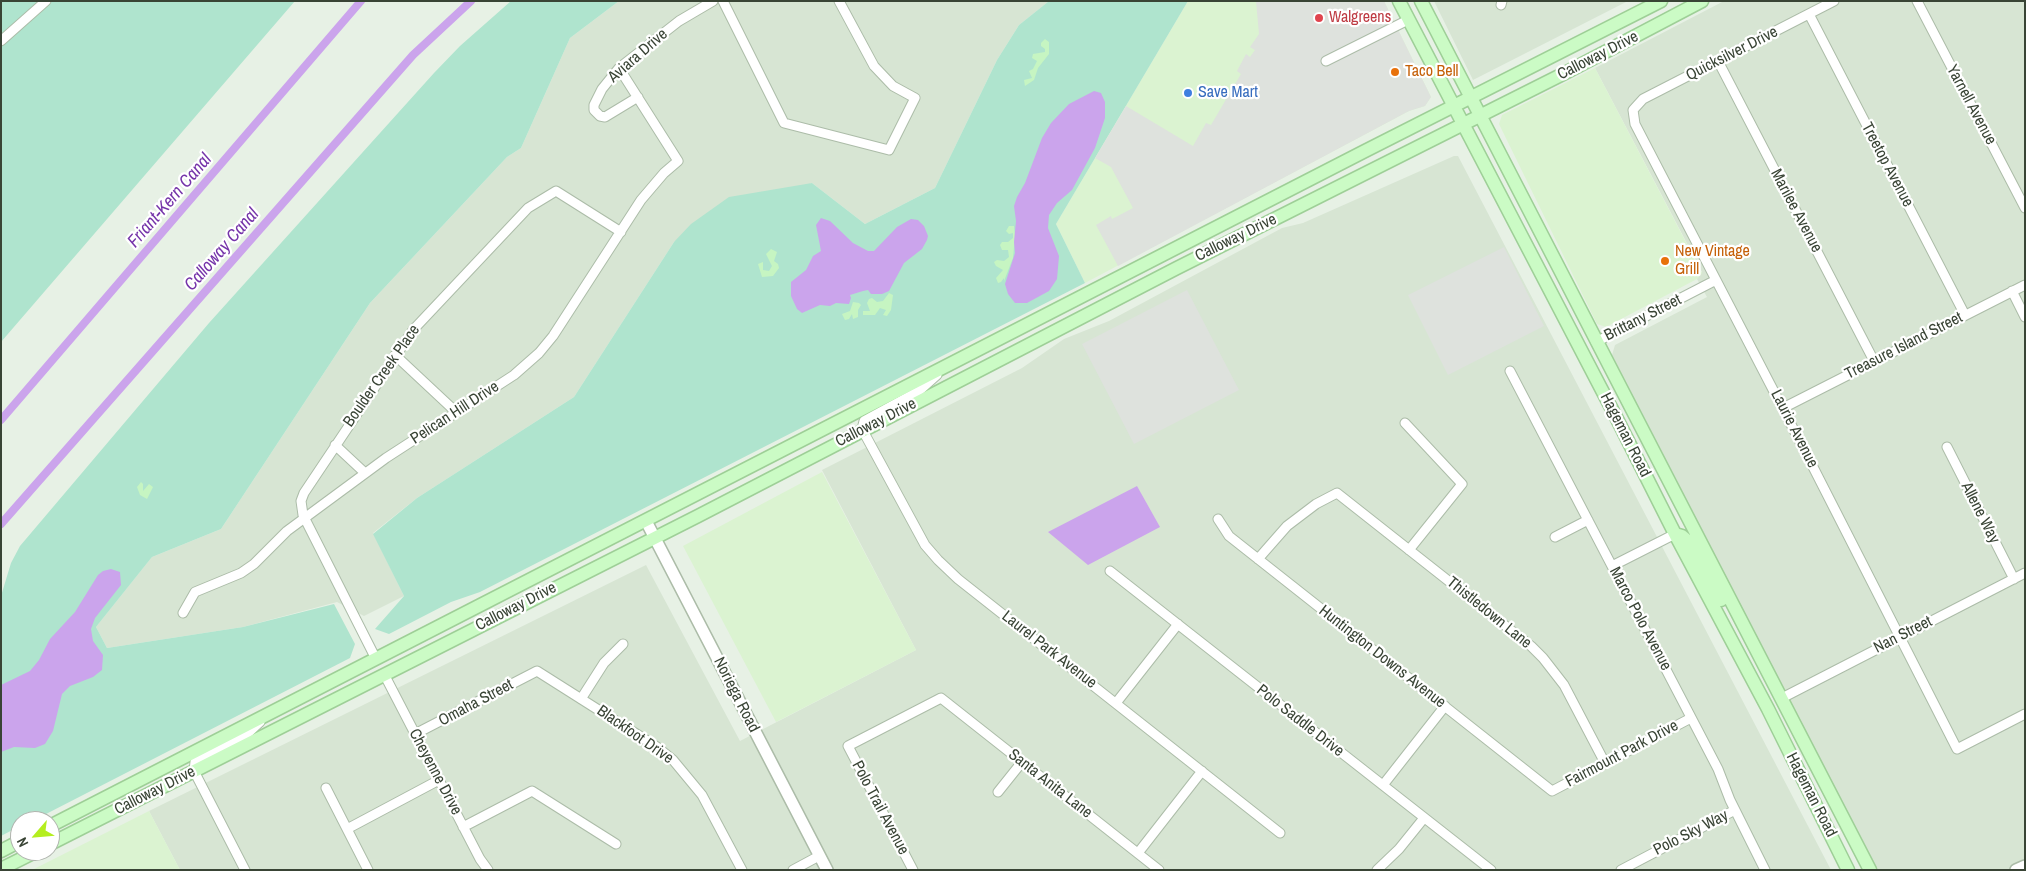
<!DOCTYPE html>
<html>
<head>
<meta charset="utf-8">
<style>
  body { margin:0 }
  #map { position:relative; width:2026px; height:871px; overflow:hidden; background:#e7f1e5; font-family:"Archivo Narrow",sans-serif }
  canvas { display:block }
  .frame { position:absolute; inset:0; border:2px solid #394435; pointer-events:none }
  .north { position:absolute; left:10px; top:811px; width:50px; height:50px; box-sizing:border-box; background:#fff; border:1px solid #b0b4ae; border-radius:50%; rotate:243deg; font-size:14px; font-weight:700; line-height:20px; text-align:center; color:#394435 }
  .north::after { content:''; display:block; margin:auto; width:18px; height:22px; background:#b4ee1f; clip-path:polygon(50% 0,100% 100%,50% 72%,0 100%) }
</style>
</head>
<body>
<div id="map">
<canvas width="2026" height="871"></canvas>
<div class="frame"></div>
<div class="north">N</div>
</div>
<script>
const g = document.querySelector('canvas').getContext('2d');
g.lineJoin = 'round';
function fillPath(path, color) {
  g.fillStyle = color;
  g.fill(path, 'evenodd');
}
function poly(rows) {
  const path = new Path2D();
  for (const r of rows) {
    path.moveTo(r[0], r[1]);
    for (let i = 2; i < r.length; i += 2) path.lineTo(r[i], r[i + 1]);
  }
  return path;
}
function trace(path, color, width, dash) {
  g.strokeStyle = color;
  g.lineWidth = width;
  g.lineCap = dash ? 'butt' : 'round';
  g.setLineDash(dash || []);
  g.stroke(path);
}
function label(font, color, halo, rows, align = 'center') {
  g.font = font + ' "Archivo Narrow",sans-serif';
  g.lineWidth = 4.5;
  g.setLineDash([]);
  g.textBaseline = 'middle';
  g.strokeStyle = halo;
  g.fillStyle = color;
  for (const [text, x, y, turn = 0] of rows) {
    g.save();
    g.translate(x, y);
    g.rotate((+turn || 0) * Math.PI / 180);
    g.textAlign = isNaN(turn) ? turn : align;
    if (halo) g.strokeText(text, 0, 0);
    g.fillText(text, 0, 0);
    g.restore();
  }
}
fillPath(poly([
  [619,1,1049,1,1019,25,997,60,935,188,865,224,812,183,674,242,574,397,417,498,373,533,404,596,364,616,337,602,243,627,107,648,96,627,152,557,221,529,370,303,507,157,521,148,570,38],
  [1434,1,1628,1,1473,80],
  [1724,1,2025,1,2025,870,1877,870,1612,355,1615,345,1707,297,1697,279,1702,272,1595,68],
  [1454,156,1458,156,1831,870,180,870,149,811,646,565,740,741,916,650,822,470,1022,368,1064,339,1109,321,1282,228,1303,223]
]), '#d7e5d3');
fillPath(poly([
  [1188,1,1384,1,1431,97,1425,106,1409,111,1085,283,1056,224],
  [1595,68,1702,273,1697,279,1606,327,1597,324,1499,124,1502,115],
  [822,472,916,650,776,722,683,546],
  [149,811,180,870,32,870]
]), '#dbf3d1');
fillPath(poly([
  [1,1,295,1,1,342],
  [511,1,619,1,570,38,521,148,507,157,370,303,221,529,152,557,96,627,107,648,243,627,334,604,355,644,350,658,46,814,31,821,20,821,20,826,1,836,1,596,11,563,20,546,209,323,434,73,460,46],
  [1049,1,1188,1,1056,224,1085,283,480,592,451,602,389,634,375,629,404,596,373,534,417,498,574,397,674,242,691,224,729,197,812,183,865,224,935,188,997,60,1019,25]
]), '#afe4ce');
fillPath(poly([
  [1045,39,1049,42,1049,54,1038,68,1034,80,1025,86,1024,80,1032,78,1029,71,1033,69,1037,61,1032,58,1033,54,1045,52,1045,49,1041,46,1041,43],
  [1009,226,1014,226,1015,236,1013,258,1004,281,1004,278,1001,282,998,283,996,278,1003,270,996,266,994,262,997,260,1004,261,1009,257,1008,250,1002,250,1000,245,1002,242,1008,242,1013,238,1013,233,1009,234,1006,231],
  [771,249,777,252,774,261,778,264,779,268,773,276,762,277,758,264,763,262,763,270,769,271,772,266,766,254],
  [889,293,893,295,891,310,887,316,883,315,886,310,880,308,875,315,863,315,863,311,870,311,867,303,869,299,872,298,877,302,883,301],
  [853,302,859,303,861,305,858,310,858,317,853,319,852,314,849,319,845,320,842,314,850,311],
  [141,482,143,484,143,491,149,484,153,487,147,499,140,495,137,487]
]), '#c6f5c2');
fillPath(poly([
  [1256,1,1384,1,1431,97,1425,106,1409,111,1118,266,1096,225,1111,216,1112,219,1133,208,1111,167,1095,158,1126,106,1193,146,1206,123,1211,125,1241,74,1237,71,1246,54,1250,57,1255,50,1250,47,1259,34],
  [1504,247,1544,326,1448,375,1408,295],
  [1187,290,1239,390,1134,444,1082,344]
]), '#dee2dd');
fillPath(poly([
  [1094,91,1101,93,1105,102,1105,118,1095,148,1072,190,1057,203,1049,215,1048,228,1059,256,1057,279,1049,291,1027,303,1015,303,1008,294,1005,284,1015,253,1014,242,1016,221,1014,206,1017,197,1025,183,1042,138,1051,123,1069,104],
  [821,218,830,221,853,243,868,251,874,251,897,227,911,219,918,220,924,226,928,236,927,240,922,249,904,263,889,291,882,294,871,294,868,290,863,291,850,295,851,298,849,304,836,303,830,306,820,305,802,313,797,309,791,296,791,282,806,270,813,256,821,251,816,225],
  [1137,486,1160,527,1088,565,1048,532],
  [111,569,120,572,121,585,95,618,91,629,93,641,103,655,102,670,93,677,70,686,62,694,53,731,45,744,35,748,14,747,1,752,1,685,30,671,39,660,50,639,75,612,98,575,103,571]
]), '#cba4ec');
trace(poly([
  [1,420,361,1],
  [1,524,413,55,471,1]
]), '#cba4ec', 8);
const minor = poly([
  [723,1,784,123,889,150,915,98,893,86,874,66,839,1],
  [1834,1,1643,99,1633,110,1635,124,1810,461,1957,749,2025,714],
  [1917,1,2025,208],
  [1501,5,1502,1],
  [1809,14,1965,315],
  [1,41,46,1],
  [1326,61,1408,20],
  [1718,61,1874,361],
  [638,97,605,117,600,116,594,110,594,105,602,89,619,68,679,21,713,1],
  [2012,291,2025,317],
  [1596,342,1716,280],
  [395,355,456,412],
  [1510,371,1718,769,1730,800,1765,870],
  [937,375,919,391,864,421,862,429,925,545,938,560,958,579,1280,833],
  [1783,408,2025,285],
  [1405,423,1462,484,1409,550],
  [335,445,365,473],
  [1947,447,2014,579],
  [1218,519,1229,536,1552,791,1691,718],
  [1555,537,1588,520],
  [1258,559,1287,526,1316,504,1337,493,1531,646,1543,658,1564,685,1605,763],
  [1612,566,1675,534],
  [1110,571,1491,870],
  [183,613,195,592,241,573,254,564,287,531,386,458,514,375,539,353,553,336,641,200,664,173,678,161,619,68],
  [376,659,303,515,301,501,304,493,413,330,528,208,556,191,621,232],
  [384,674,480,859,488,870],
  [1782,698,2025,573],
  [581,699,604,663,623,644],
  [1116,703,1178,624],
  [415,734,537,671,657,747,673,760,702,795,742,870],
  [1383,785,1445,706],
  [326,788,368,870],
  [998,792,1022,762],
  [463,827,532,791,616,844],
  [347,829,439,780],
  [1138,853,1202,771],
  [245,870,194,771,195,762,203,756,247,734,260,722],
  [793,870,819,856],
  [913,870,848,746,941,698,1159,870],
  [1377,870,1399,849,1424,818],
  [1621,870,1735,810]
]);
const tertiary = poly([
  [646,521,827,870],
  [2016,870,2025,866]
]);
const secondary = poly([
  [1399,1,1617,419,1675,534,1768,709,1848,870],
  [1421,1,1870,870],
  [1675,534,1682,536,1689,542,1721,600],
  [50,826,1365,151,1661,1],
  [50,844,698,516,1177,268,1567,72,1702,1],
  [1,851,20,841],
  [1,869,37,851]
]);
trace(minor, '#acbca8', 11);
trace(tertiary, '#acbca8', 14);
trace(secondary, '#9ecf97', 15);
trace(minor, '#fff', 9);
trace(tertiary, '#fff', 11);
trace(secondary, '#cbfbc5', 12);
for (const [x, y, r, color] of [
  [1319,18,5,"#e0444e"],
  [1395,72,5,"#e8710a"],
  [1188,93,5,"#3f7fe0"],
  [1665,261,5,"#e8710a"]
]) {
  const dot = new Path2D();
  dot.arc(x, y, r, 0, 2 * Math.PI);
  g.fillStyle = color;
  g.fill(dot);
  trace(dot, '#fff', 2);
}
label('16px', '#be3a42', '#fff', [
  ["Walgreens",1329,18]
], 'left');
label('16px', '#394435', '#fff', [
  ["Quicksilver Drive",1732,54,-27],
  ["Aviara Drive",638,56,-41],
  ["Calloway Drive",1598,56,-27],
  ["Yarnell Avenue",1971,105,62],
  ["Treetop Avenue",1887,165,62],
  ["Marilee Avenue",1796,211,62],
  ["Calloway Drive",1236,238,-26],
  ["Brittany Street",1643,318,-27],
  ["Treasure Island Street",1904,346,-27],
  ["Boulder Creek Place",382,376,-55],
  ["Pelican Hill Drive",455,413,-33],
  ["Calloway Drive",876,423,-27],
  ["Laurie Avenue",1794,429,63],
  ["Hageman Road",1625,435,63],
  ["Allene Way",1980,513,63],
  ["Calloway Drive",516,607,-27],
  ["Thistledown Lane",1489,613,39],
  ["Marco Polo Avenue",1640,619,62],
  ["Nan Street",1903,635,-27],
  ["Laurel Park Avenue",1049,650,38],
  ["Huntington Downs Avenue",1382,657,38],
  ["Noriega Road",736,695,63],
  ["Omaha Street",476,703,-28],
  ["Polo Saddle Drive",1300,721,38],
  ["Blackfoot Drive",635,735,35],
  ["Fairmount Park Drive",1622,754,-28],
  ["Cheyenne Drive",435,772,62],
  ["Santa Anita Lane",1050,784,38],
  ["Calloway Drive",155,791,-27],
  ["Hageman Road",1811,795,63],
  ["Polo Trail Avenue",880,808,62],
  ["Polo Sky Way",1691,833,-27]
]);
label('16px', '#c56008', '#fff', [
  ["Taco Bell",1405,72],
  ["New Vintage",1675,252],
  ["Grill",1675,270]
], 'left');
label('16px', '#366cbe', '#fff', [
  ["Save Mart",1198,93]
], 'left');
label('italic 18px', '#7534a9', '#fff', [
  ["Friant-Kern Canal",170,201,-49],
  ["Calloway Canal",222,250,-49]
]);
</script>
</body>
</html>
